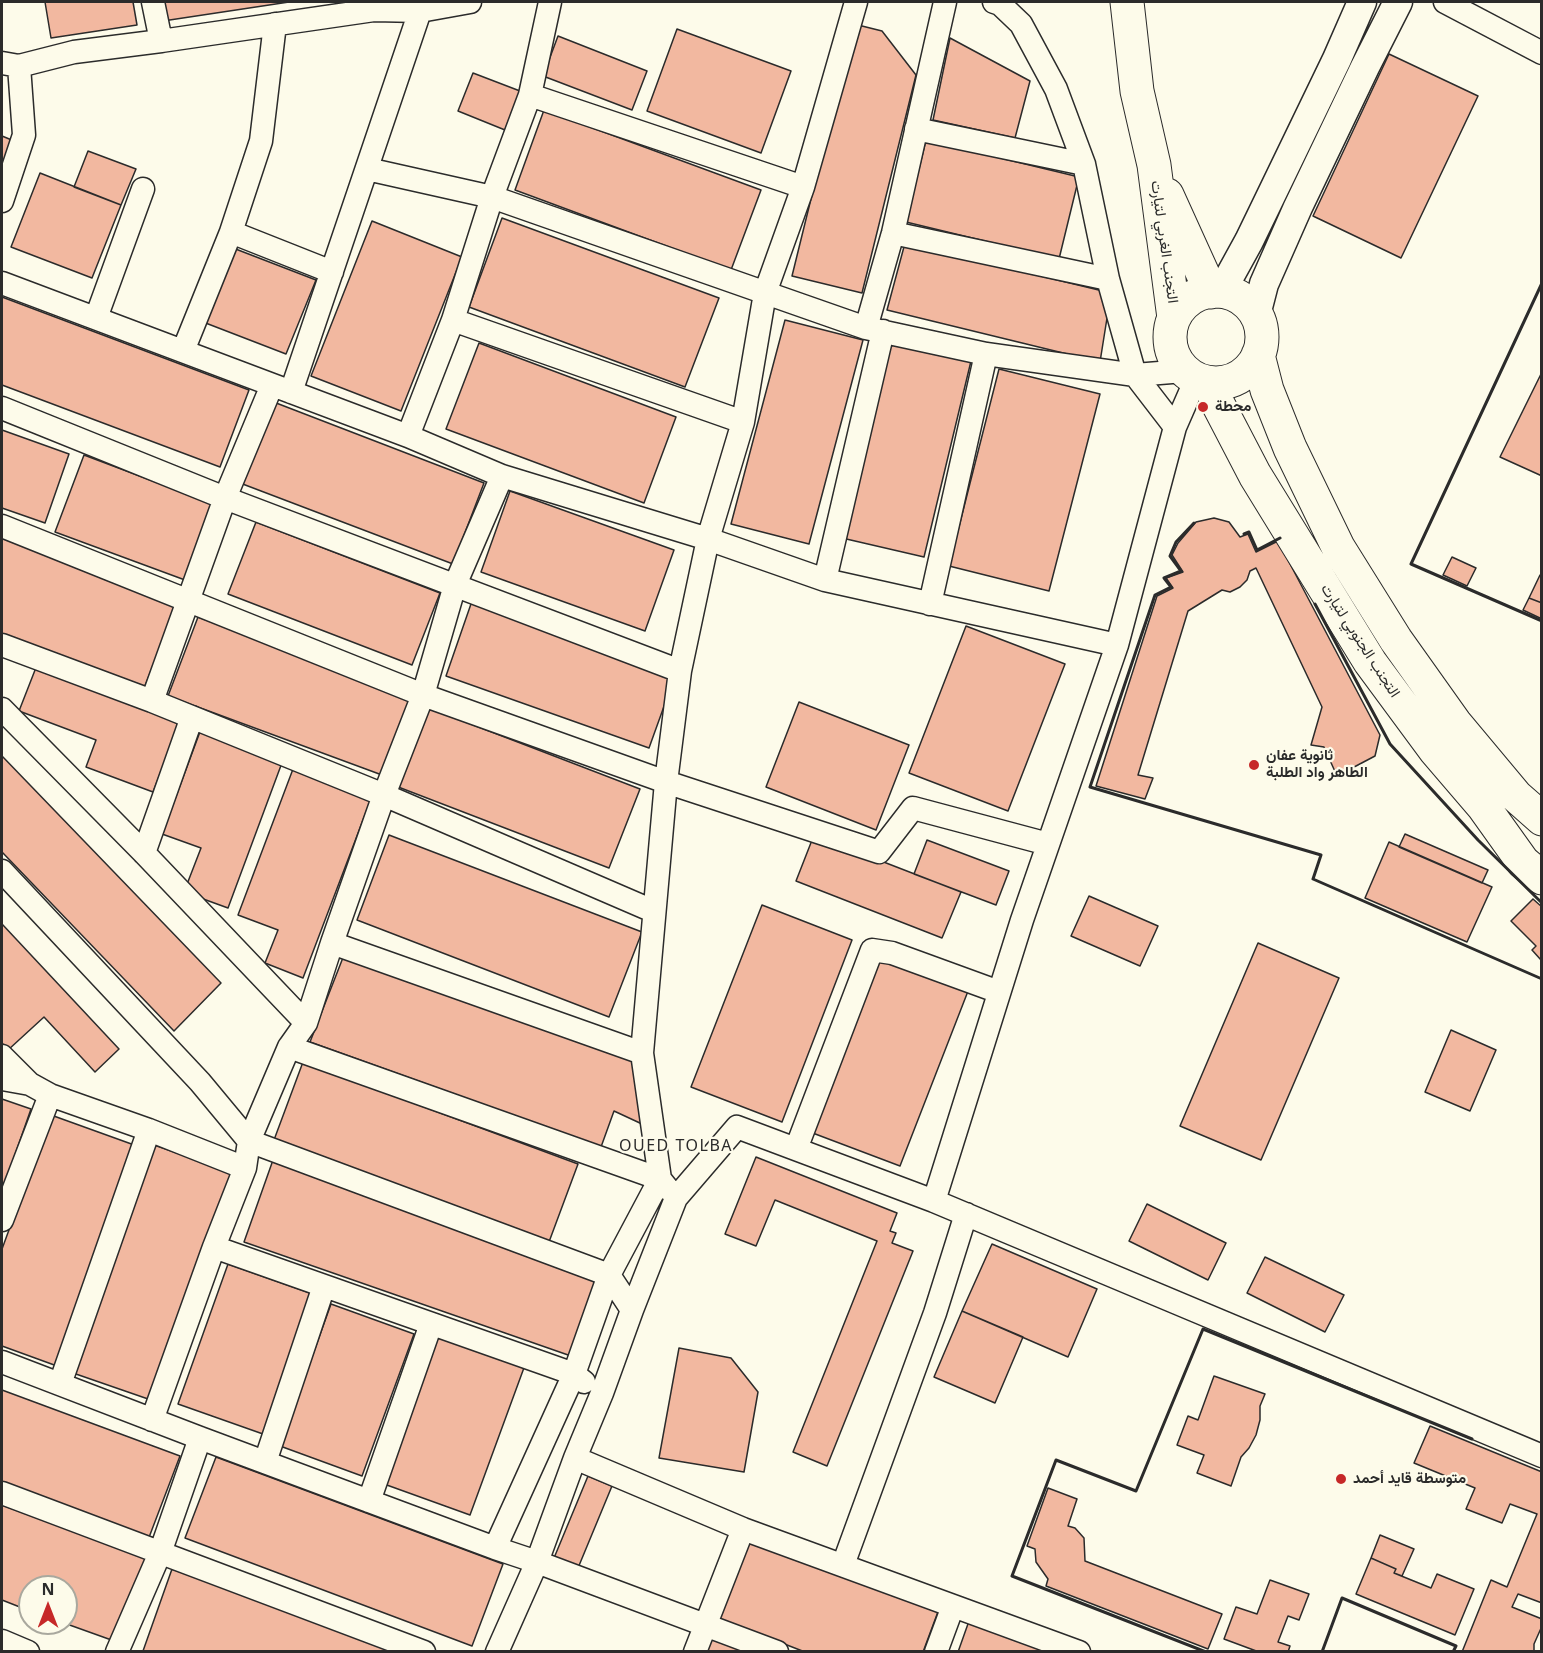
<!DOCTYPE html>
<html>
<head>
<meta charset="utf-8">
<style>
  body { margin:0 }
  #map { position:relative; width:1543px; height:1653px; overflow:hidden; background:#fdfbea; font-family:"Noto Sans",sans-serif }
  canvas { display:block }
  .frame { position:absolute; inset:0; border:3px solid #2b2b2b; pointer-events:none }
  .north { position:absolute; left:18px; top:1575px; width:60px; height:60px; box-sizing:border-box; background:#fdfbea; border:2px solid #a9a89e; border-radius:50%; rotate:0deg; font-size:16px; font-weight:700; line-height:24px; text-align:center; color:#2b2b2b }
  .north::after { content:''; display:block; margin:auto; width:21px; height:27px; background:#c62828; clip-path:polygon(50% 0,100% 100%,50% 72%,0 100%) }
</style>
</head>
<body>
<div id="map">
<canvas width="1543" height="1653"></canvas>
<div class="frame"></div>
<div class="north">N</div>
</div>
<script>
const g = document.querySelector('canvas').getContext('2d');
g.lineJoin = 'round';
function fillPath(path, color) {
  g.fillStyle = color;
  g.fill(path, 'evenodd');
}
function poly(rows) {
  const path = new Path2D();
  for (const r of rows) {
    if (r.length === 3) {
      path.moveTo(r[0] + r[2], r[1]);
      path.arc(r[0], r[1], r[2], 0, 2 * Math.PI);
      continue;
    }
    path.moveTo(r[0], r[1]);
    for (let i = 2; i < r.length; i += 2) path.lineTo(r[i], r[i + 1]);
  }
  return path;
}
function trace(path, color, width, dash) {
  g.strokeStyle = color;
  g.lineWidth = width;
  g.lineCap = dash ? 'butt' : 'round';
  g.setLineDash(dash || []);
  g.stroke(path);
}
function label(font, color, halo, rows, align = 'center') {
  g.font = font + ' "Noto Sans",Vazirmatn,sans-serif';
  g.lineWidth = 4.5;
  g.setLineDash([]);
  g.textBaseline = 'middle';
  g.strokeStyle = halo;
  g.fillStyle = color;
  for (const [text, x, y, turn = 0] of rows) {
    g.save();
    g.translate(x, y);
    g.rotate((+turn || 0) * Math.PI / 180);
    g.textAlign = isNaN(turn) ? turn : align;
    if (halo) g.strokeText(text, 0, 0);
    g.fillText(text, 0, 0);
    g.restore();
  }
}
const building = poly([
  [45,2,133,2,137,25,51,38,45,2],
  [160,2,289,2,163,21,160,2],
  [854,24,882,31,916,75,862,293,792,276,854,24],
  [677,29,791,71,761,153,647,111,677,29],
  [558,36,647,71,632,110,543,76,558,36],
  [950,38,1030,81,1015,138,933,120,950,38],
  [1389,54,1478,96,1401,258,1313,216,1389,54],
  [473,73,520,91,505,130,458,111,473,73],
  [544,110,761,190,731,270,515,190,544,110],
  [2,136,19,143,2,186,2,136],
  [926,140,1079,177,1059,259,906,222,926,140],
  [88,151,136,169,121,205,74,187,88,151],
  [40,173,121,205,92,278,11,247,40,173],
  [502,218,719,298,685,387,469,307,502,218],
  [372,221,462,257,401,411,311,376,372,221],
  [905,243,1111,293,1100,362,887,310,905,243],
  [233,248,316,280,286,354,203,322,233,248],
  [2,297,249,390,220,467,2,385,2,297],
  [785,320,863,340,809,544,731,524,785,320],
  [890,342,971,361,924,557,842,538,890,342],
  [479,343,676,417,644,503,446,429,479,343],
  [999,369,1100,394,1049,591,949,566,999,369],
  [1542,372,1542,476,1500,457,1542,372],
  [271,401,484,483,453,564,240,483,271,401],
  [2,430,69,454,45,523,2,508,2,430],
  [84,455,214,504,185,580,55,532,84,455],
  [510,491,674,550,645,631,481,572,510,491],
  [1214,518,1229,522,1240,537,1248,534,1256,552,1278,541,1380,735,1375,756,1337,776,1324,747,1311,745,1322,707,1256,568,1250,571,1247,580,1240,587,1230,592,1222,590,1188,611,1138,775,1153,778,1145,799,1096,786,1157,596,1173,588,1166,578,1183,572,1172,555,1178,543,1196,522,1214,518],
  [256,522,440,593,412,665,228,594,256,522],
  [2,536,177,605,143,691,2,637,2,536],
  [1452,557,1476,568,1467,586,1443,575,1452,557],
  [1540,575,1542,576,1542,603,1529,598,1540,575],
  [1529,598,1542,603,1542,619,1523,610,1529,598],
  [472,601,676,673,649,748,446,676,472,601],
  [198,617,412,696,382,775,168,696,198,617],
  [966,626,1065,664,1008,811,909,773,966,626],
  [37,665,181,720,153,792,86,767,96,740,19,711,37,665],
  [799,702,909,745,876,830,766,787,799,702],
  [424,706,640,789,609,868,393,785,424,706],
  [201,729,283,760,228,908,184,892,201,848,162,834,201,729],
  [2,756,221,983,174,1031,2,852,2,756],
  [293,769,371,799,303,978,265,963,278,930,238,915,293,769],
  [1405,834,1488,870,1482,883,1399,847,1405,834],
  [389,835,642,932,609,1017,357,920,389,835],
  [814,835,961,892,942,938,796,881,814,835],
  [927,840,1009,871,996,905,914,874,927,840],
  [1389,842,1492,887,1467,942,1365,898,1389,842],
  [1089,896,1158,926,1140,966,1071,936,1089,896],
  [1533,899,1542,907,1541,960,1532,950,1536,946,1511,921,1533,899],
  [762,905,852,940,782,1122,691,1087,762,905],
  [2,924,119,1049,95,1072,44,1017,8,1050,2,1043,2,924],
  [1258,943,1339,978,1261,1160,1180,1126,1258,943],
  [880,952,970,986,900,1166,810,1132,880,952],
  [344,955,634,1058,642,1124,614,1111,601,1147,310,1042,344,955],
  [1451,1030,1496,1050,1470,1111,1425,1092,1451,1030],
  [303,1062,578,1164,546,1250,271,1148,303,1062],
  [2,1099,31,1109,2,1192,2,1099],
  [51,1115,137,1146,57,1366,2,1346,2,1249,51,1115],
  [154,1145,232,1172,151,1400,73,1373,154,1145],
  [756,1157,897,1213,890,1231,896,1233,892,1243,913,1251,827,1466,793,1452,877,1241,775,1200,756,1246,725,1234,756,1157],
  [273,1160,600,1274,571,1356,244,1242,273,1160],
  [1147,1204,1226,1243,1208,1280,1129,1241,1147,1204],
  [992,1244,1097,1289,1068,1357,962,1311,992,1244],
  [1265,1257,1344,1295,1325,1332,1247,1293,1265,1257],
  [228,1264,313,1294,263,1434,178,1404,228,1264],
  [331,1304,414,1334,362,1476,280,1446,331,1304],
  [962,1311,1023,1337,995,1403,934,1377,962,1311],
  [439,1334,525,1365,470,1515,384,1484,439,1334],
  [679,1348,731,1358,758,1392,744,1472,659,1458,679,1348],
  [1214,1376,1265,1394,1260,1406,1260,1420,1256,1435,1249,1448,1241,1457,1231,1486,1197,1473,1204,1455,1177,1445,1188,1416,1198,1420,1214,1376],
  [2,1390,180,1456,148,1540,2,1486,2,1390],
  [1430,1426,1542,1472,1542,1603,1518,1594,1512,1607,1542,1619,1542,1626,1534,1644,1534,1652,1462,1652,1491,1580,1507,1587,1537,1514,1510,1504,1502,1523,1466,1509,1475,1488,1414,1463,1430,1426],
  [216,1457,503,1564,472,1646,185,1538,216,1457],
  [588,1476,612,1486,578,1568,554,1558,588,1476],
  [1048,1488,1077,1499,1068,1526,1075,1528,1084,1538,1085,1561,1222,1614,1208,1649,1046,1586,1048,1579,1036,1562,1035,1549,1027,1546,1048,1488],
  [2,1505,148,1559,117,1642,64,1623,66,1623,66,1587,30,1587,30,1611,2,1600,2,1505],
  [747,1535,939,1609,923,1652,805,1652,715,1617,747,1535],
  [1380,1535,1414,1549,1402,1576,1394,1573,1396,1569,1371,1558,1380,1535],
  [1371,1558,1396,1569,1394,1573,1431,1588,1437,1574,1474,1589,1455,1635,1356,1594,1371,1558],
  [172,1569,400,1652,143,1651,172,1569],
  [1270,1580,1309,1594,1299,1620,1288,1616,1278,1642,1290,1646,1288,1652,1259,1652,1224,1639,1236,1607,1257,1614,1270,1580],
  [969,1621,1052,1652,958,1652,969,1621],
  [708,1636,750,1652,702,1652,708,1636]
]);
fillPath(building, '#f2b8a0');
trace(building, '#2b2b2b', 1.5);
const minor = poly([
  [153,2,161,41,374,10,420,11,470,2],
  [994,2,1000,4,1021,24,1056,89,1084,164,1108,279,1135,375,1175,427],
  [1445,2,1542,53],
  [275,24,261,141,231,232,332,272],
  [2,63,19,66,74,52,161,41],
  [530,95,803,187],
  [916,129,1084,164],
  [367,169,492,197,866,328,986,354,1135,375,1184,371],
  [2,201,24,135,19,66],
  [893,233,1108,279],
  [2,283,408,436,502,476,708,539,825,580,1117,645],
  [96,318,143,189],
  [453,320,743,422],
  [866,328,893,233,945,2],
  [183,351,231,232],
  [291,392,420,11],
  [2,408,225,498,680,671],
  [408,436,453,320,492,197,530,95,550,2],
  [2,526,423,695,666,782,879,852,913,808,1048,844],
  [825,580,883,331],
  [930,604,986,354],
  [2,645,152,701,384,795,653,911],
  [152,701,225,498,272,385],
  [2,709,144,853,306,1023],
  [144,853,192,717],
  [2,871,200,1082,249,1141,609,1275,632,1310],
  [332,943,642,1053],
  [289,1047,660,1179,668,1189],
  [2,1056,30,1084],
  [2,1079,30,1084,50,1095,149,1130,245,1168],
  [796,1149,872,950,892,953,999,992],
  [934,1201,1542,1456],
  [2,1220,50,1095],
  [214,1247,574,1374,584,1382],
  [2,1362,200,1438,495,1548,537,1562,777,1652],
  [60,1384,149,1130],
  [152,1420,214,1247,245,1168,249,1141,289,1047,306,1023,332,943,384,795,423,695,455,585,502,476],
  [575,1458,743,1529,1079,1652],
  [265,1462,324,1286],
  [2,1493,424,1652],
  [369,1501,431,1324],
  [495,1548,574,1374,609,1275,660,1179,642,1053,666,782,680,671,708,539,743,422,765,293,803,187,856,2],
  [843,1565,935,1313,966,1214],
  [2,1641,28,1652],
  [117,1652,160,1553,200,1438],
  [497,1652,537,1562,575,1458,602,1393,632,1310,676,1198,737,1127,934,1201,1022,920,1117,645,1175,427,1196,379],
  [695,1652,743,1529],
  [936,1652,953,1606]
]);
const tertiary = poly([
  [1221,292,1249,241,1265,208,1337,59,1362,2],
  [1256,315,1264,284,1298,207,1365,67,1398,2]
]);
const trunk = poly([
  [1127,2,1137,91,1154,165,1174,318],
  [1167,195,1211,292],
  [1216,337,46],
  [1258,355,1267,390,1290,448,1338,547,1396,640,1455,723,1516,796,1542,819],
  [1210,383,1217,402,1255,475,1370,662,1435,750,1483,806,1523,862,1542,878]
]);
trace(minor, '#2b2b2b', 25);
trace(tertiary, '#2b2b2b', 31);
trace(trunk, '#2b2b2b', 35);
trace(minor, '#fdfbea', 22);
trace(tertiary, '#fdfbea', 28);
trace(trunk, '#fdfbea', 33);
trace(poly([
  [1542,283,1411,564,1542,621],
  [1194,523,1176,542,1170,556,1181,571,1164,578,1171,587,1155,595,1090,787,1321,855,1313,879,1542,979],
  [1244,534,1249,532,1257,550,1280,538],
  [1315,604,1390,744,1478,840,1542,903],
  [1206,1652,1012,1576,1056,1460,1136,1491,1203,1329,1472,1439],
  [1322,1652,1342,1598,1456,1646,1453,1652]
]), '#2b2b2b', 3);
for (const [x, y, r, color] of [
  [1203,407,6,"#c62828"],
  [1254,765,6,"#c62828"],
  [1341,1479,6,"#c62828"]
]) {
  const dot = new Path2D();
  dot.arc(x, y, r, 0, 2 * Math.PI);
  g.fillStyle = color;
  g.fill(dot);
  trace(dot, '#fdfbea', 2);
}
label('15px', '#2b2b2b', '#fdfbea', [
  ["التجنب الغربي لتيارت",1164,242,82],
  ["التجنب الجنوبي لتيارت",1360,641,57]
]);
label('bold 15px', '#2b2b2b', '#fdfbea', [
  ["محطة",1215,407],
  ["ثانوية عفان",1266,756],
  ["الطاهر واد الطلبة",1266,773],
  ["متوسطة قايد أحمد",1353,1479]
], 'left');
g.letterSpacing = '1.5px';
label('16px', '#2b2b2b', '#fdfbea', [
  ["OUED TOLBA",676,1146]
]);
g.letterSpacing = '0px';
</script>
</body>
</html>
